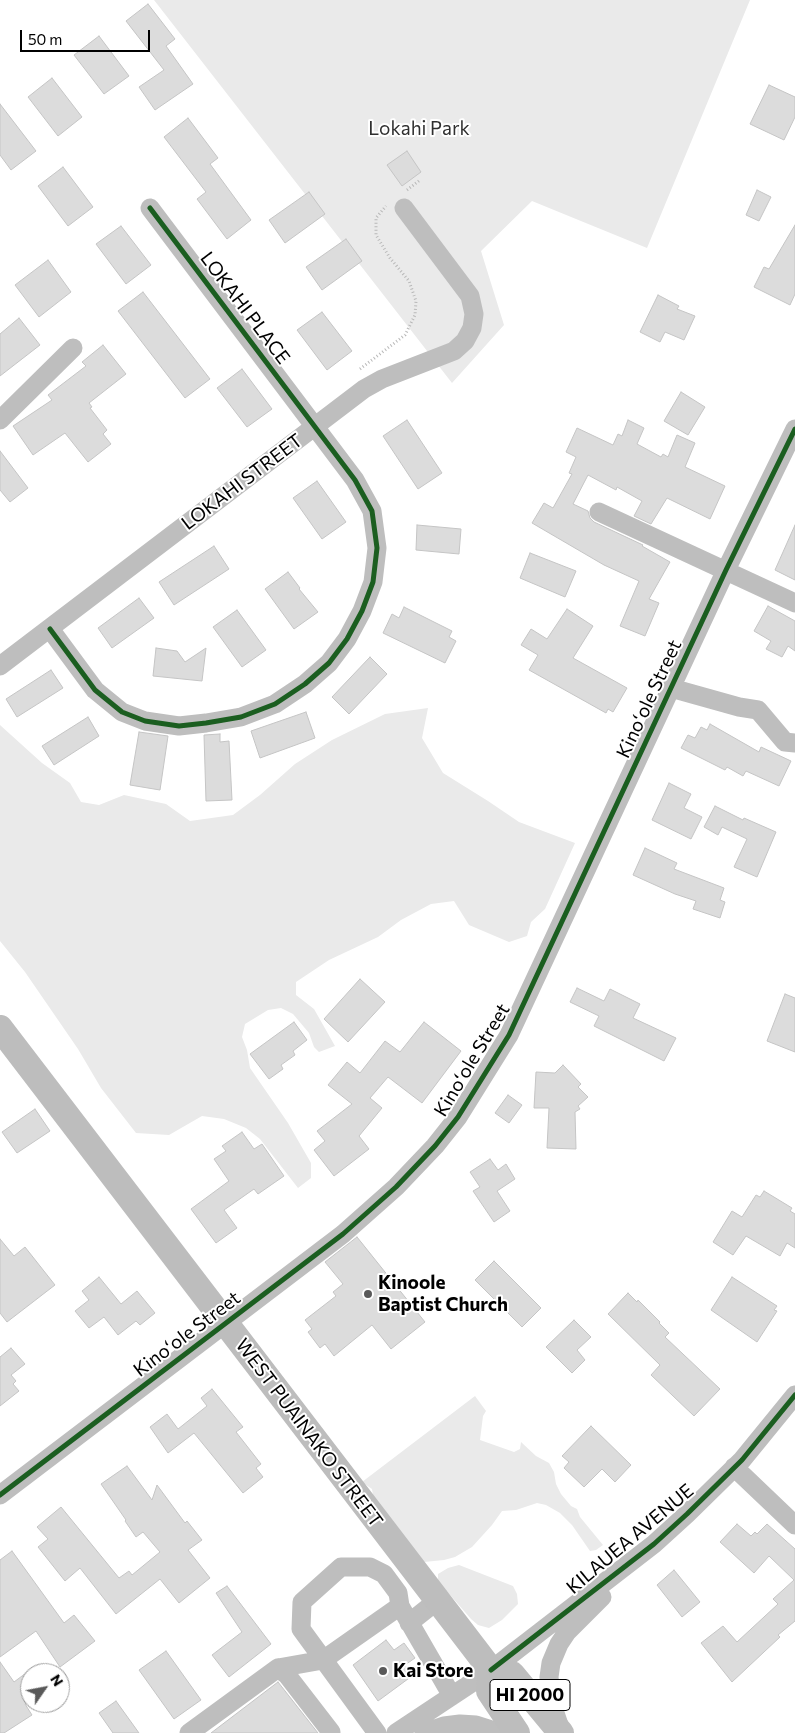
<!DOCTYPE html>
<html>
<head>
<meta charset="utf-8">
<style>
  body { margin:0 }
  #map { position:relative; width:795px; height:1733px; overflow:hidden; background:#fff; font-family:Commissioner,sans-serif }
  canvas { display:block }
  .north { position:absolute; left:20px; top:1663px; width:50px; height:50px; box-sizing:border-box; background:#fff; border:1px solid #999; border-radius:50%; rotate:57deg; font-size:14px; font-weight:700; line-height:20px; text-align:center; color:#000 }
  .north::after { content:''; display:block; margin:auto; width:18px; height:22px; background:#595959; clip-path:polygon(50% 0,100% 100%,50% 72%,0 100%) }
  .scale { position:absolute; left:20px; top:30px; width:130px; height:22px; box-sizing:border-box; border:2px solid #000; border-top:0; padding-left:6px; font-size:15px; line-height:18px; white-space:nowrap; color:#000; -webkit-text-stroke:4px #fff; paint-order:stroke }
</style>
</head>
<body>
<div id="map">
<canvas width="795" height="1733"></canvas>
<div class="north">N</div>
<div class="scale">50 m</div>
</div>
<script>
const g = document.querySelector('canvas').getContext('2d');
g.lineJoin = 'round';
function fillPath(path, color) {
  g.fillStyle = color;
  g.fill(path, 'evenodd');
}
function poly(rows) {
  const path = new Path2D();
  for (const r of rows) {
    path.moveTo(r[0], r[1]);
    for (let i = 2; i < r.length; i += 2) path.lineTo(r[i], r[i + 1]);
  }
  return path;
}
function trace(path, color, width, dash) {
  g.strokeStyle = color;
  g.lineWidth = width;
  g.lineCap = dash ? 'butt' : 'round';
  g.setLineDash(dash || []);
  g.stroke(path);
}
function label(font, color, halo, rows, align = 'center') {
  g.font = font + ' Commissioner,sans-serif';
  g.lineWidth = 4;
  g.setLineDash([]);
  g.textBaseline = 'middle';
  g.strokeStyle = halo;
  g.fillStyle = color;
  for (const [text, x, y, turn = 0] of rows) {
    g.save();
    g.translate(x, y);
    g.rotate((+turn || 0) * Math.PI / 180);
    g.textAlign = isNaN(turn) ? turn : align;
    if (halo) g.strokeText(text, 0, 0);
    g.fillText(text, 0, 0);
    g.restore();
  }
}
fillPath(poly([
  [154,0,750,0,647,248,532,201,481,251,504,325,452,383],
  [428,708,422,738,443,773,488,801,519,822,575,843,545,909,531,922,527,936,509,942,469,925,454,901,431,904,401,920,378,937,329,960,296,982,296,995,314,1009,335,1046,319,1052,314,1047,309,1033,293,1014,281,1008,268,1010,245,1024,242,1037,247,1050,250,1068,288,1123,311,1163,311,1178,298,1188,260,1139,246,1128,224,1119,202,1116,169,1135,136,1133,101,1088,78,1049,25,972,0,941,0,725,42,763,70,783,81,802,99,805,124,795,166,804,190,821,233,815,260,795,295,764,332,740,385,714],
  [475,1396,486,1411,483,1416,480,1440,514,1452,520,1449,521,1442,536,1456,549,1463,554,1472,556,1484,561,1494,571,1506,577,1509,580,1517,603,1545,596,1550,590,1551,572,1525,560,1513,546,1505,537,1503,516,1510,502,1511,492,1525,472,1547,455,1557,444,1560,424,1562,373,1495,372,1489,362,1482],
  [459,1565,513,1586,517,1594,518,1604,502,1620,489,1628,478,1625,471,1619,438,1581,438,1574,448,1568]
]), '#eaeaea');
const building = poly([
  [148,4,175,39,166,46,193,84,155,110,139,87,164,70,126,21,148,4],
  [99,36,129,76,104,94,74,55,99,36],
  [52,78,82,117,58,136,28,97,52,78],
  [769,85,795,97,795,117,784,140,750,124,769,85],
  [0,104,36,151,11,170,0,155,0,104],
  [188,118,218,158,210,164,251,220,227,239,197,199,206,192,164,137,188,118],
  [407,151,421,172,402,186,387,165,407,151],
  [63,167,93,207,68,226,38,186,63,167],
  [757,190,771,197,759,221,746,215,757,190],
  [309,192,325,214,285,243,269,220,309,192],
  [795,225,795,294,790,305,754,287,764,267,769,269,795,225],
  [121,226,151,265,126,284,96,244,121,226],
  [346,239,362,261,322,290,306,267,346,239],
  [48,260,71,292,39,317,15,285,48,260],
  [143,292,210,379,185,398,118,311,143,292],
  [658,295,679,306,677,309,695,316,684,340,665,332,660,342,640,332,658,295],
  [322,312,352,351,327,370,297,330,322,312],
  [19,318,40,345,0,376,0,334,19,318],
  [103,345,126,374,89,403,92,407,90,408,107,430,103,434,111,444,88,462,65,433,33,455,13,426,52,400,48,395,86,366,82,362,103,345],
  [242,369,272,409,247,427,217,388,242,369],
  [681,392,705,407,688,435,664,421,681,392],
  [407,420,442,473,418,489,383,436,407,420],
  [628,420,644,428,637,444,661,457,663,454,668,457,677,435,695,443,685,467,725,486,710,519,667,498,651,524,634,516,642,501,617,487,616,490,588,475,573,504,588,511,590,518,594,522,643,545,642,546,670,562,649,599,659,603,645,636,620,626,639,581,604,565,532,523,544,503,553,508,572,474,569,473,576,457,566,452,577,428,613,445,618,434,622,436,628,420],
  [0,451,28,488,10,502,0,490,0,451],
  [317,481,346,522,322,539,293,498,317,481],
  [417,525,461,529,459,554,416,550,417,525],
  [795,525,795,580,775,570,795,525],
  [214,546,229,569,174,605,159,582,214,546],
  [530,553,576,571,565,597,520,578,530,553],
  [288,572,300,588,299,589,318,612,294,629,265,589,288,572],
  [139,598,154,618,112,648,98,628,139,598],
  [768,606,795,621,795,651,788,646,782,657,766,649,771,641,754,631,768,606],
  [404,607,452,631,449,637,456,641,445,663,383,633,392,614,399,618,404,607],
  [567,609,593,626,573,658,627,688,613,712,608,709,606,713,529,670,538,655,521,645,531,629,547,639,567,609],
  [237,610,266,650,242,667,213,627,237,610],
  [156,648,177,651,185,662,206,648,202,681,153,676,156,648],
  [370,657,387,674,349,714,332,697,370,657],
  [51,670,63,688,17,717,6,699,51,670],
  [306,712,315,738,260,758,251,731,306,712],
  [88,717,99,736,54,765,42,746,88,717],
  [710,724,759,752,761,747,791,761,779,786,746,771,743,776,727,767,725,770,681,748,688,735,695,738,701,727,707,730,710,724],
  [139,732,168,736,160,790,130,785,139,732],
  [220,734,220,742,229,741,232,800,206,801,204,735,220,734],
  [669,783,691,794,684,808,702,817,691,839,652,820,669,783],
  [715,806,743,820,744,818,776,832,757,877,734,867,747,839,722,827,718,835,704,827,715,806],
  [645,848,677,863,674,869,724,888,720,900,725,902,720,918,693,909,696,901,675,894,633,875,645,848],
  [360,979,385,1002,348,1042,324,1019,360,979],
  [577,988,604,1001,610,989,640,1004,633,1018,676,1038,664,1061,594,1026,599,1016,570,1002,577,988],
  [785,994,795,998,795,1052,767,1041,785,994],
  [294,1022,307,1040,293,1051,295,1055,281,1065,283,1069,269,1079,250,1054,294,1022],
  [424,1022,461,1051,422,1103,388,1077,370,1098,382,1108,359,1136,369,1149,334,1176,314,1150,325,1141,317,1131,352,1104,328,1085,347,1062,360,1073,385,1041,400,1052,424,1022],
  [563,1065,581,1084,578,1087,588,1097,578,1106,580,1109,575,1112,576,1149,547,1148,549,1108,534,1108,536,1072,555,1073,563,1065],
  [508,1095,522,1105,509,1123,495,1113,508,1095],
  [35,1109,50,1131,17,1153,2,1132,35,1109],
  [242,1132,254,1149,262,1144,284,1176,258,1194,254,1189,224,1210,237,1228,216,1243,191,1209,229,1181,214,1159,226,1151,222,1146,242,1132],
  [490,1159,498,1170,506,1164,515,1179,497,1191,510,1211,494,1222,473,1191,480,1187,470,1172,490,1159],
  [764,1191,792,1208,790,1211,795,1214,795,1248,787,1243,780,1256,746,1236,733,1255,713,1242,732,1211,742,1217,756,1195,760,1197,764,1191],
  [357,1237,425,1322,391,1349,372,1325,334,1356,325,1344,320,1348,308,1332,312,1329,305,1320,336,1296,333,1292,343,1284,325,1262,357,1237],
  [0,1239,14,1256,25,1247,55,1285,7,1322,0,1313,0,1239],
  [494,1261,541,1308,522,1327,475,1280,494,1261],
  [99,1277,121,1304,137,1291,155,1313,140,1325,136,1321,118,1335,104,1317,89,1328,75,1311,89,1300,82,1291,99,1277],
  [732,1277,777,1306,774,1310,777,1311,757,1342,711,1310,732,1277],
  [628,1293,637,1302,638,1300,660,1322,659,1323,669,1333,665,1337,720,1389,694,1416,651,1375,660,1365,608,1314,628,1293],
  [574,1320,591,1337,577,1350,585,1360,572,1373,546,1347,574,1320],
  [11,1348,25,1364,11,1375,16,1381,13,1384,19,1391,0,1406,0,1357,11,1348],
  [212,1389,243,1427,236,1432,261,1464,256,1468,263,1477,243,1493,194,1433,168,1453,150,1427,167,1414,178,1429,207,1406,201,1398,212,1389],
  [591,1426,631,1465,615,1482,602,1469,584,1487,564,1468,569,1462,562,1456,591,1426],
  [127,1466,152,1500,157,1485,185,1523,187,1521,202,1540,188,1550,210,1578,179,1603,160,1579,116,1614,80,1568,65,1581,38,1547,48,1539,37,1527,61,1507,119,1578,129,1571,132,1575,160,1552,143,1532,136,1537,125,1521,126,1520,101,1484,127,1466],
  [737,1524,751,1536,755,1532,757,1534,767,1524,795,1549,795,1621,778,1635,780,1637,732,1682,701,1643,723,1626,737,1642,778,1604,773,1599,794,1580,769,1556,754,1573,720,1542,737,1524],
  [12,1551,64,1623,74,1615,95,1641,60,1667,36,1631,0,1657,0,1560,12,1551],
  [674,1570,700,1602,682,1617,657,1585,674,1570],
  [227,1586,271,1644,229,1677,212,1655,242,1632,216,1593,227,1586],
  [386,1640,394,1650,404,1643,415,1658,405,1665,412,1676,378,1701,353,1665,386,1640],
  [166,1651,201,1700,174,1719,139,1670,166,1651],
  [0,1662,14,1682,30,1670,30,1700,25,1704,32,1715,4,1733,0,1733,0,1662],
  [278,1682,318,1733,211,1733,278,1682],
  [116,1701,139,1733,113,1733,99,1713,116,1701]
]);
fillPath(building, '#dcdcdc');
trace(building, '#c5c5c5', 1);
trace(poly([
  [407,190,420,180],
  [360,369,405,335,415,315,416,301,409,281,390,258,376,235,376,218,386,206]
]), '#b8b8b8', 3, [1, 2.5]);
trace(poly([
  [0,420,73,348],
  [599,512,795,603],
  [50,629,95,690,122,712,145,721,179,726,206,723,241,717,275,704,305,684,329,663,347,639,362,611,373,582,377,548,372,511,355,480,150,208],
  [0,666,364,389,382,379,454,351,465,341,472,328,474,314,470,296,404,208],
  [671,688,739,707,758,710,785,742,795,743],
  [734,1467,795,1525],
  [0,1495,343,1234,396,1187,435,1146,458,1117,509,1035,726,570,795,429],
  [409,1623,438,1600],
  [278,1668,323,1660,400,1606,452,1696],
  [559,1725,552,1704,549,1677,551,1663,559,1644,567,1632,602,1597],
  [189,1733,278,1668,287,1675,331,1732],
  [377,1733,301,1629,302,1602,341,1567,370,1567,384,1574,398,1593,400,1606],
  [396,1733,491,1670,654,1544,687,1514,742,1460,795,1395],
  [424,1733,444,1726,460,1724,476,1725,501,1733]
]), '#bebebe', 19);
trace(poly([
  [0,1028,491,1670],
  [491,1670,512,1674,561,1733],
  [491,1670,489,1691,517,1733]
]), '#bdbdbd', 26);
trace(poly([
  [50,629,95,690,122,712,145,721,179,726,206,723,241,717,275,704,305,684,329,663,347,639,362,611,373,582,377,548,372,511,355,480,150,208],
  [0,1495,343,1234,396,1187,435,1146,458,1117,509,1035,726,570,795,429],
  [491,1670,654,1544,687,1514,742,1460,795,1395]
]), '#1b5e20', 5);
for (const [x, y, r, color] of [
  [368,1294,5,"#595959"],
  [383,1671,5,"#595959"]
]) {
  const dot = new Path2D();
  dot.arc(x, y, r, 0, 2 * Math.PI);
  g.fillStyle = color;
  g.fill(dot);
  trace(dot, '#fff', 2);
}
for (const [x, y, w] of [
  [530,1695,80]
]) {
  const box = new Path2D();
  box.roundRect(x - w / 2, y - 15.5, w, 31, 4);
  g.fillStyle = '#fff';
  g.fill(box);
  trace(box, '#000', 1);
}
label('bold 18px', '#000', null, [
  ["HI 2000",530,1695]
]);
label('19px', '#2f2f2f', '#fff', [
  ["Lokahi Park",419,129]
]);
label('19px', '#000', '#fff', [
  ["LOKAHI PLACE",245,308,53],
  ["LOKAHI STREET",242,482,-37],
  ["Kinoʻole Street",649,699,-65],
  ["Kinoʻole Street",472,1060,-59],
  ["Kinoʻole Street",187,1334,-37],
  ["WEST PUAINAKO STREET",309,1433,53],
  ["KILAUEA AVENUE",630,1539,-40]
]);
label('bold 19px', '#000', '#fff', [
  ["Kinoole",378,1283],
  ["Baptist Church",378,1305],
  ["Kai Store",393,1671]
], 'left');
</script>
</body>
</html>
